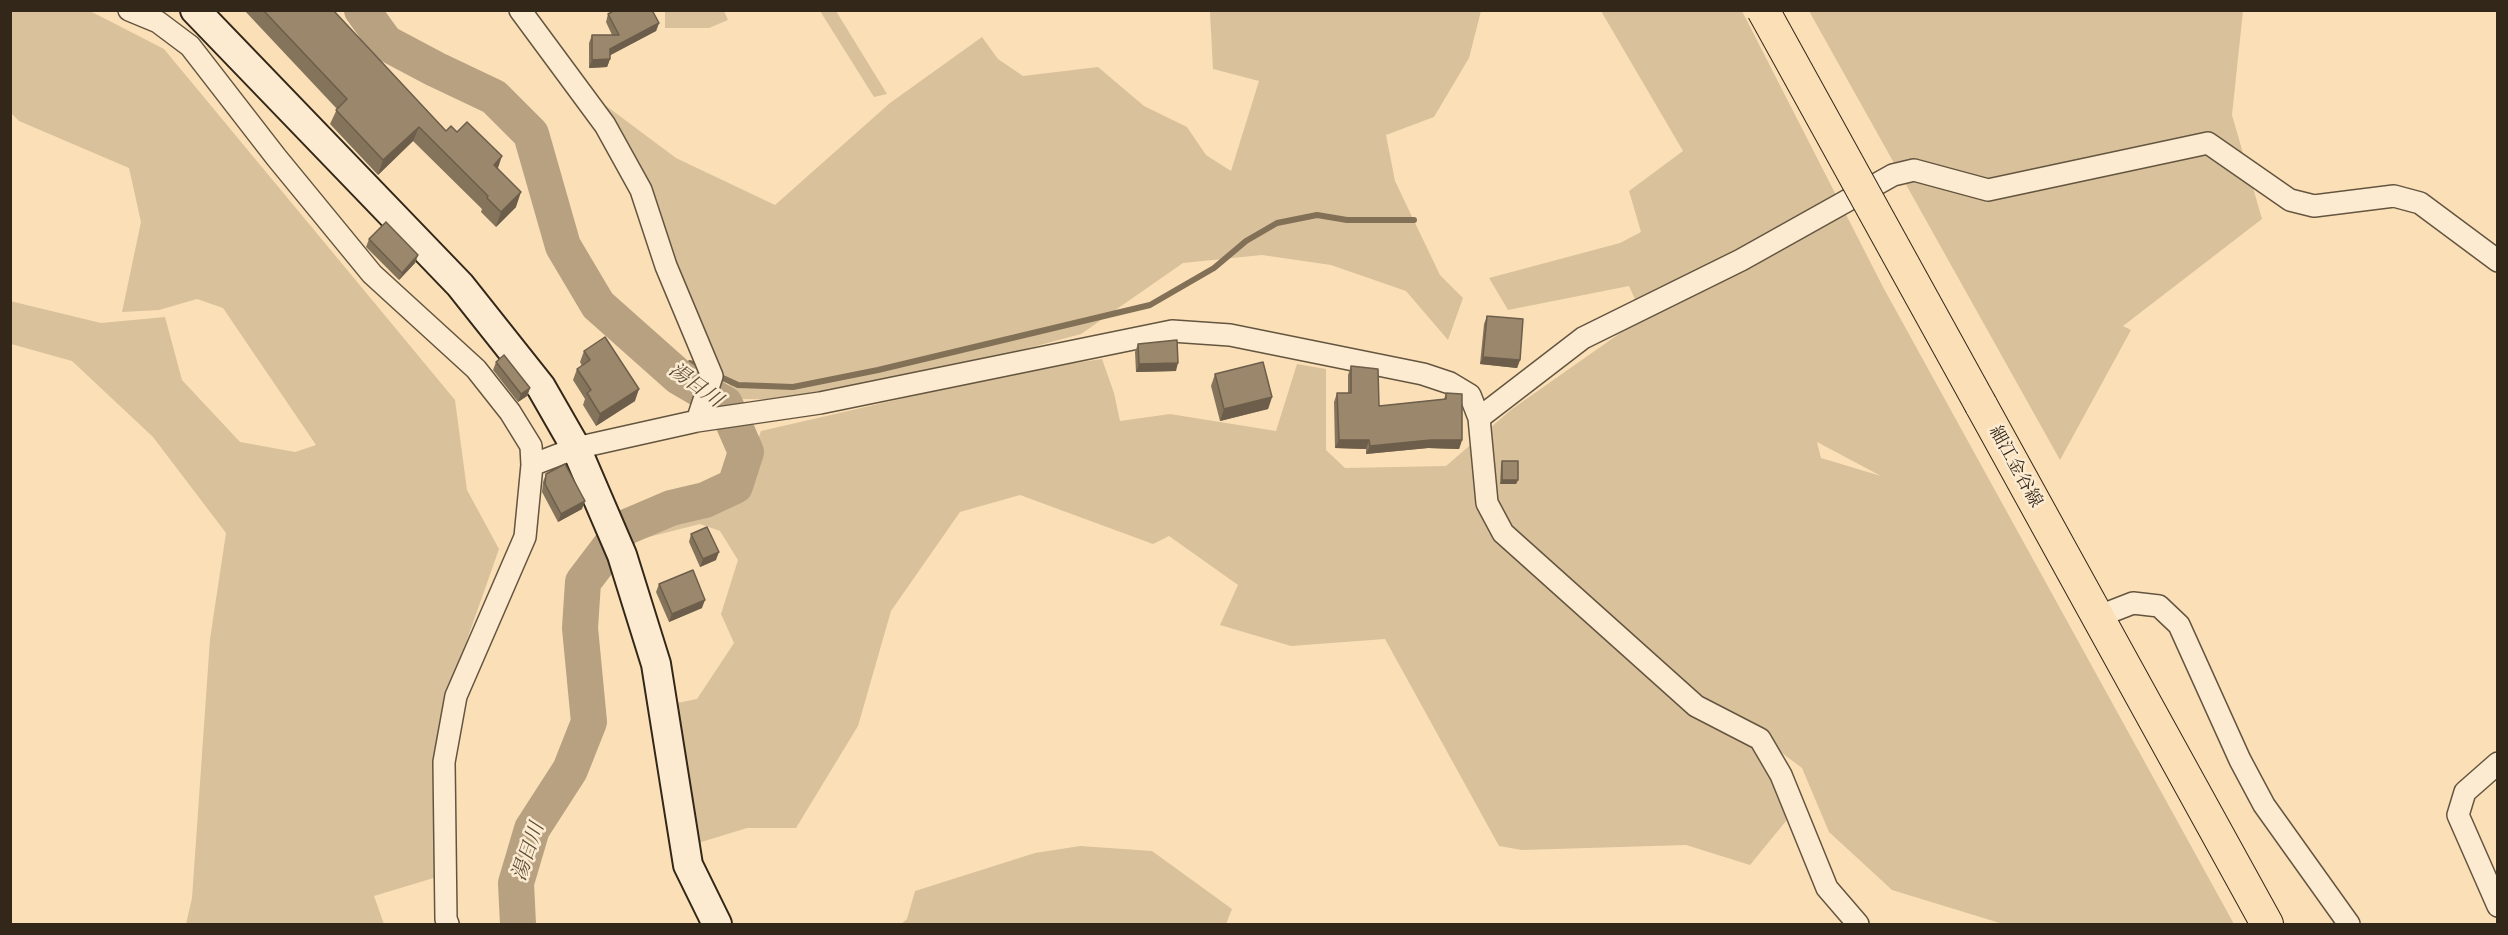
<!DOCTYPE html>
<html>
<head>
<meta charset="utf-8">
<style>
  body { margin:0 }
  #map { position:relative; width:2508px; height:935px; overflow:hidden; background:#fbe0b7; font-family:"IM FELL French Canon",serif }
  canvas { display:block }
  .frame { position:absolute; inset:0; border:12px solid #322719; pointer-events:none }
</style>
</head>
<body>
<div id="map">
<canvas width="2508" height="935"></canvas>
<div class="frame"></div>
</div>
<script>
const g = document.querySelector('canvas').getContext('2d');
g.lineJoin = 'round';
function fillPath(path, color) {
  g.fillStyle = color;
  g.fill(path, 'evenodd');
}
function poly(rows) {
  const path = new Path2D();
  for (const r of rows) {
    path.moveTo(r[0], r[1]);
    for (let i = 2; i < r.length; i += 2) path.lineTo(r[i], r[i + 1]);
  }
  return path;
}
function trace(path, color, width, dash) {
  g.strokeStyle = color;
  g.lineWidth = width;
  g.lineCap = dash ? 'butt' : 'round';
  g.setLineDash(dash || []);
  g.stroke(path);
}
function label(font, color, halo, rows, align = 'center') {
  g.font = font + ' "IM FELL French Canon","Noto Serif JP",serif';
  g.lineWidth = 5;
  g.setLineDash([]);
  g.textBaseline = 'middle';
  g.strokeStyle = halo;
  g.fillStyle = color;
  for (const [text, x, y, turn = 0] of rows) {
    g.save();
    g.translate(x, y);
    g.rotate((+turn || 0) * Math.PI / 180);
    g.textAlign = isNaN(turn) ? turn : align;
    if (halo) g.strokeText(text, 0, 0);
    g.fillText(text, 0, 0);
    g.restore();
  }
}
fillPath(poly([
  [13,11,90,11,164,49,455,400,467,490,499,549,462,654,435,777,437,877,374,896,384,924,186,924,192,898,210,639,226,533,153,437,72,361,11,344,10,301,101,323,165,317,182,380,240,442,295,452,316,445,223,308,197,299,159,310,122,312,141,222,129,168,19,121,11,113,10,16],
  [665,11,724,11,728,20,709,28,665,28],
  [820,11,836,11,887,94,874,97],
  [1206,11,1481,11,1469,58,1434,117,1386,135,1395,181,1440,275,1463,298,1448,340,1406,291,1331,265,1262,255,1183,263,1081,334,835,400,739,399,700,345,621,150,605,105,676,158,775,205,890,103,982,37,998,59,1023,76,1098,67,1144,106,1187,127,1206,155,1231,171,1259,81,1213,69,1210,12],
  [1601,11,1742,11,1883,287,2234,924,2003,924,1892,890,1829,832,1802,768,1778,750,1786,821,1750,865,1686,845,1522,850,1499,846,1385,639,1291,646,1220,625,1238,585,1169,536,1153,544,1020,495,960,512,891,611,858,726,796,828,747,828,695,844,677,703,697,699,734,643,721,614,738,560,720,531,700,524,641,539,653,525,742,486,761,431,1026,370,1102,359,1114,393,1120,421,1170,414,1276,431,1297,364,1326,369,1326,450,1345,468,1446,466,1512,409,1643,317,1629,286,1508,310,1489,278,1620,243,1641,232,1629,191,1683,151],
  [1817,442,1881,476,1821,458],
  [1809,11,2243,11,2232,115,2262,219,2123,326,2131,330,2060,460],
  [1080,846,1152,851,1232,909,1226,924,901,924,907,919,915,891,1035,853]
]), '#d9c19c');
trace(poly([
  [714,374,738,385,793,387,878,370,1150,305,1214,268,1246,241,1277,223,1317,215,1347,220,1414,220],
  [679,377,690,363,702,369]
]), '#827057', 6);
trace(poly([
  [362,10,386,43,435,69,494,97,531,134,563,246,598,305,679,377,725,404,746,452,735,486,705,500,671,508,624,528,583,582,580,628,589,722,570,770,532,829,516,883,518,924]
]), '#b7a181', 36);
const street = poly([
  [129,10,158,22,190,46,276,157,372,274,476,369,510,412,531,446,532,465,525,537,456,696,444,762,446,919,448,924],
  [520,10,605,125,641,190,666,266,712,376,697,421],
  [1479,418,1583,338,1741,260,1893,175,1914,170,1988,190,2208,143,2290,200,2314,206,2394,196,2420,203,2498,261],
  [532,465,576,448,697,421,820,403,1172,331,1230,335,1423,374,1450,383,1470,395,1479,418,1487,503,1503,533,1696,706,1760,739,1781,775,1827,888,1858,924],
  [2097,617,2133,603,2159,606,2179,625,2240,760,2264,805,2349,924],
  [2498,763,2465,792,2458,815,2498,906]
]);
const secondary = poly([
  [195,10,460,285,541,387,576,448,622,555,656,664,688,865,717,924]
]);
const primary = poly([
  [1981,405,2267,924]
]);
trace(street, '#645540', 24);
trace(secondary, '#322719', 32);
trace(primary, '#322719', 34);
trace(street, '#fcebd0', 21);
trace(secondary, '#fcebd0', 28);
trace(primary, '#fbe0b7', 32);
const primaryBridge = poly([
  [1763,10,1981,405]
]);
trace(primaryBridge, '#322719', 34, []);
trace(primaryBridge, '#fbe0b7', 32);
fillPath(poly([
  [244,10,333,10,446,131,457,132,498,168,516,207,496,227,481,212,482,209,413,141,378,175,330,124,337,109],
  [608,14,659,23,656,31,610,55,610,59,607,67,589,68,589,43,592,35,612,35,606,22],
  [369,239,418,255,415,263,399,280,366,247],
  [1487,316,1520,360,1517,368,1480,364,1484,324],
  [1138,344,1176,371,1136,372,1135,352],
  [584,351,635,401,596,426,583,405,585,399,573,380,577,369,582,366,580,362],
  [496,362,530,388,527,396,518,402,493,370],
  [1351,366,1379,406,1444,399,1446,393,1462,440,1459,449,1428,448,1366,454,1366,449,1335,448,1334,402,1337,393,1348,393,1348,375],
  [1215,374,1272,397,1268,409,1220,421,1211,386],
  [1502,461,1518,480,1516,484,1500,484,1501,465],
  [546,474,582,509,558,522,542,492,543,482],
  [691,534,716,560,700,567,689,542],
  [659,584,702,608,669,622,656,592]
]), '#85745c');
fillPath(poly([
  [659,23,656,31,607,57,610,49],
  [610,59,607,67,589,68,592,60],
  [419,127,413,141,378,175,383,160],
  [502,156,497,171,494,165],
  [521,192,516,207,496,227,501,212],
  [418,255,415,263,399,280,402,273],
  [1483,357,1520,360,1517,368,1480,364],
  [1178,363,1176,371,1136,372,1139,364],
  [530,388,527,396,518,402,521,394],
  [639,389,635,401,596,426,600,414],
  [1272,397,1268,409,1220,421,1224,409],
  [1339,440,1369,440,1366,449,1335,448],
  [1431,440,1462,440,1459,449,1428,448,1366,454,1370,446],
  [1502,480,1518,480,1516,484,1500,484],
  [585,501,582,509,558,522,561,514],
  [719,552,716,560,700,567,703,559],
  [705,600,702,608,669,622,672,614]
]), '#6c5e4b');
const building = poly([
  [263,10,333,10,446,131,451,126,457,132,467,122,502,156,494,165,521,192,501,212,487,198,488,196,419,127,383,160,336,110,347,99,263,10],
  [615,10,652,10,659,23,610,49,610,59,592,60,592,35,619,35,608,14,615,10],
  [386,222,418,255,402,273,369,239,386,222],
  [1487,316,1523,319,1520,360,1483,357,1487,316],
  [605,337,639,389,600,414,587,393,591,390,577,369,590,360,584,351,605,337],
  [1177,340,1178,363,1139,364,1138,344,1177,340],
  [504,355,530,388,521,394,496,362,504,355],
  [1263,362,1272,397,1224,409,1215,374,1263,362],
  [1351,366,1378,369,1379,406,1446,399,1446,393,1462,394,1462,440,1431,440,1370,446,1369,440,1339,440,1337,393,1351,393,1351,366],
  [1502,461,1518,461,1518,480,1502,480,1502,461],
  [565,464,585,501,561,514,545,484,546,474,565,464],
  [707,527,719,552,703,559,691,534,707,527],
  [693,570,705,600,672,614,659,584,693,570]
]);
fillPath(building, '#9b876b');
trace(building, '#6c5e4b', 1.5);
label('18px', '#322719', '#fcebd0', [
  ["細江金谷線",2015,467,61]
]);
label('italic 20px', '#5a4c38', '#fcebd0', [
  ["湯日川",695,386,36],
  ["湯日川",529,852,-71]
]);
</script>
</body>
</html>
